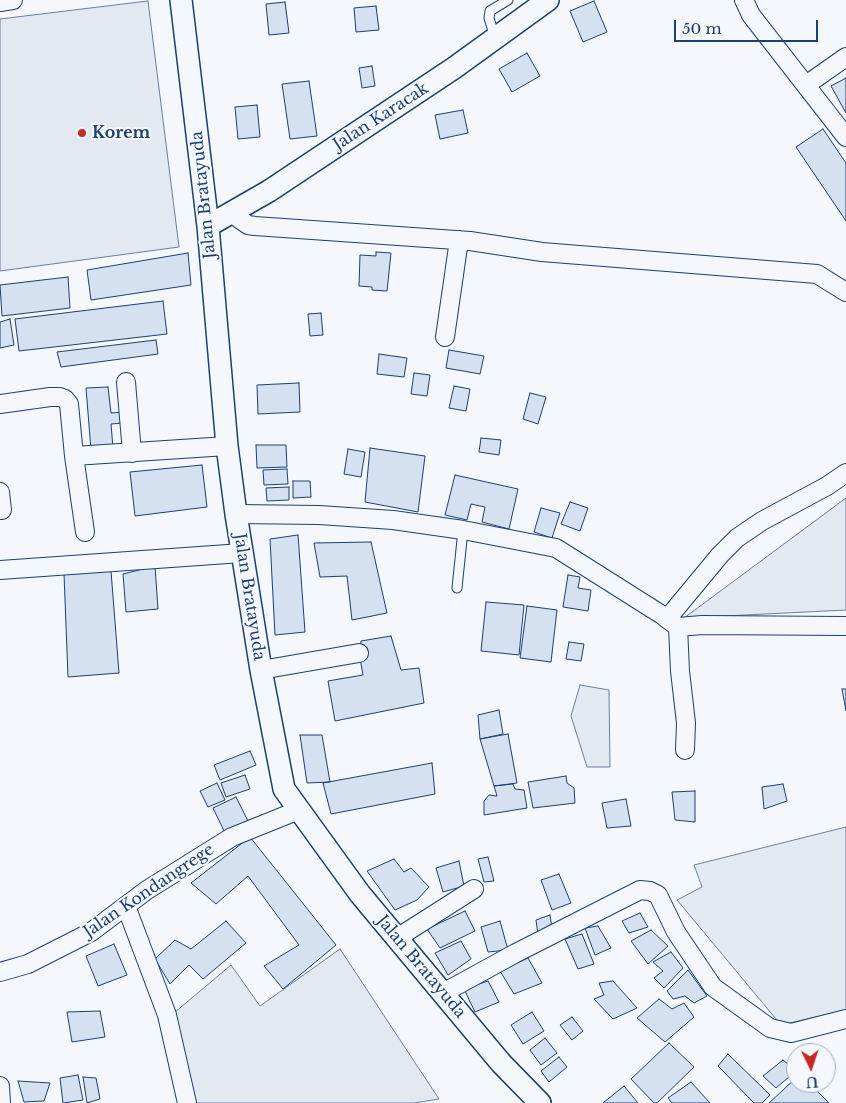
<!DOCTYPE html>
<html>
<head>
<meta charset="utf-8">
<style>
  body { margin:0 }
  #map { position:relative; width:846px; height:1103px; overflow:hidden; background:#f4f7fb; font-family:"Libre Baskerville",serif }
  canvas { display:block }
  .north { position:absolute; left:786px; top:1043px; width:50px; height:50px; box-sizing:border-box; background:#f4f7fb; border:1px solid #9eadc5; border-radius:50%; rotate:176deg; font-size:14px; font-weight:700; line-height:20px; text-align:center; color:#1d3f73 }
  .north::after { content:''; display:block; margin:auto; width:18px; height:22px; background:#c62828; clip-path:polygon(50% 0,100% 100%,50% 72%,0 100%) }
  .scale { position:absolute; left:674px; top:20px; width:144px; height:22px; box-sizing:border-box; border:2px solid #1d3f73; border-top:0; padding-left:6px; font-size:15px; line-height:18px; white-space:nowrap; color:#1d3f73; -webkit-text-stroke:4px #f4f7fb; paint-order:stroke }
</style>
</head>
<body>
<div id="map">
<canvas width="846" height="1103"></canvas>
<div class="north">U</div>
<div class="scale">50 m</div>
</div>
<script>
const g = document.querySelector('canvas').getContext('2d');
g.lineJoin = 'round';
function fillPath(path, color) {
  g.fillStyle = color;
  g.fill(path, 'evenodd');
}
function poly(rows) {
  const path = new Path2D();
  for (const r of rows) {
    path.moveTo(r[0], r[1]);
    for (let i = 2; i < r.length; i += 2) path.lineTo(r[i], r[i + 1]);
  }
  return path;
}
function trace(path, color, width, dash) {
  g.strokeStyle = color;
  g.lineWidth = width;
  g.lineCap = dash ? 'butt' : 'round';
  g.setLineDash(dash || []);
  g.stroke(path);
}
function label(font, color, halo, rows, align = 'center') {
  g.font = font + ' "Libre Baskerville",serif';
  g.lineWidth = 4;
  g.setLineDash([]);
  g.textBaseline = 'middle';
  g.strokeStyle = halo;
  g.fillStyle = color;
  for (const [text, x, y, turn = 0] of rows) {
    g.save();
    g.translate(x, y);
    g.rotate((+turn || 0) * Math.PI / 180);
    g.textAlign = isNaN(turn) ? turn : align;
    if (halo) g.strokeText(text, 0, 0);
    g.fillText(text, 0, 0);
    g.restore();
  }
}
const green = poly([
  [148,1,179,247,0,271,0,19,148,1],
  [846,498,846,610,684,618,846,498],
  [580,685,609,690,610,767,587,767,571,716,580,685],
  [846,827,846,1010,781,1025,677,900,702,887,694,865,846,827],
  [340,949,439,1099,414,1103,195,1103,174,1013,231,965,260,1006,340,949]
]);
fillPath(green, '#e3e9f0');
trace(green, '#687fa3', 1);
const building = poly([
  [594,1,607,32,583,42,570,11,594,1],
  [285,2,289,33,269,35,266,4,285,2],
  [376,6,379,30,356,32,354,8,376,6],
  [527,53,540,76,512,92,499,69,527,53],
  [372,66,375,86,362,88,359,68,372,66],
  [846,78,846,113,831,86,846,78],
  [309,81,317,136,290,139,282,84,309,81],
  [257,105,260,137,238,139,235,107,257,105],
  [463,110,468,133,440,139,435,115,463,110],
  [823,129,846,163,846,221,796,147,823,129],
  [376,252,391,253,387,291,372,290,372,287,359,286,360,255,376,256,376,252],
  [188,253,191,285,91,300,87,270,188,253],
  [68,277,70,308,2,316,0,285,68,277],
  [163,301,167,334,19,351,15,319,163,301],
  [321,313,323,335,310,336,308,314,321,313],
  [10,319,14,345,0,348,0,322,10,319],
  [156,340,158,354,61,367,57,352,156,340],
  [449,350,484,356,480,374,446,368,449,350],
  [379,354,407,358,404,377,377,374,379,354],
  [414,373,430,375,427,396,411,394,414,373],
  [299,383,300,412,258,414,257,385,299,383],
  [454,386,470,389,466,411,449,408,454,386],
  [108,387,111,413,122,412,123,423,111,424,113,448,91,450,86,388,108,387],
  [530,393,546,397,538,424,523,419,530,393],
  [481,438,501,440,499,455,479,452,481,438],
  [256,445,286,445,287,467,257,468,256,445],
  [370,448,425,456,418,512,365,502,370,448],
  [348,449,365,452,361,477,344,474,348,449],
  [202,465,207,507,135,516,130,472,202,465],
  [287,469,288,484,264,485,263,470,287,469],
  [455,475,518,489,509,529,482,522,485,507,471,504,467,520,445,515,455,475],
  [293,481,310,481,311,497,293,498,293,481],
  [289,487,289,500,267,501,266,488,289,487],
  [570,502,588,508,580,531,561,524,570,502],
  [541,508,560,513,552,538,534,532,541,508],
  [298,535,305,632,275,635,270,539,298,535],
  [371,542,387,613,352,620,347,576,320,577,314,543,371,542],
  [155,566,158,609,126,612,123,574,155,566],
  [111,571,119,673,68,677,64,574,111,571],
  [568,575,580,577,578,588,591,590,588,611,563,607,568,575],
  [486,602,524,605,519,655,481,651,486,602],
  [527,606,557,610,551,662,520,658,527,606],
  [391,636,401,670,419,668,424,703,335,721,328,681,363,675,359,653,361,641,391,636],
  [569,642,584,644,581,661,566,659,569,642],
  [842,689,846,689,846,711,842,689],
  [499,710,503,734,480,739,478,715,499,710],
  [508,734,517,783,494,786,480,739,508,734],
  [300,735,322,735,330,782,307,783,300,735],
  [250,751,256,765,220,780,214,765,250,751],
  [432,763,435,794,331,814,323,783,432,763],
  [245,775,250,789,226,797,221,783,245,775],
  [566,776,567,783,574,788,575,803,533,808,528,782,566,776],
  [217,783,225,800,208,807,200,791,217,783],
  [513,784,515,789,524,790,527,808,484,815,484,801,489,795,497,796,494,786,513,784],
  [783,784,787,801,764,809,762,787,783,784],
  [695,791,695,822,675,820,672,792,695,791],
  [236,797,249,823,226,835,213,808,236,797],
  [626,799,631,826,607,828,602,803,626,799],
  [250,837,336,945,283,989,264,966,299,945,248,876,216,904,191,883,250,837],
  [488,857,494,881,484,882,478,859,488,857],
  [394,859,404,872,411,868,429,887,417,900,395,910,367,871,394,859],
  [459,861,464,886,443,892,436,868,459,861],
  [559,874,571,903,552,910,541,880,559,874],
  [465,911,475,931,440,948,427,929,465,911],
  [640,913,648,927,629,933,622,921,640,913],
  [550,915,553,935,539,942,536,920,550,915],
  [226,921,246,943,203,979,189,965,170,984,155,959,175,940,191,949,226,921],
  [500,921,508,950,488,952,481,927,500,921],
  [598,926,611,948,595,955,585,928,598,926],
  [651,930,668,946,648,964,631,941,651,930],
  [582,934,594,964,578,969,565,939,582,934],
  [461,941,471,959,448,975,435,953,461,941],
  [114,944,127,975,98,986,86,956,114,944],
  [671,952,683,968,664,988,654,978,663,971,653,962,671,952],
  [528,958,542,983,514,994,500,971,528,958],
  [688,970,707,996,694,1003,685,996,673,999,667,991,688,970],
  [488,981,499,1002,475,1012,464,989,488,981],
  [613,981,637,1008,613,1019,594,999,604,995,599,983,613,981],
  [659,999,672,1009,684,1003,694,1017,665,1042,637,1018,659,999],
  [100,1011,105,1037,72,1042,67,1012,100,1011],
  [532,1012,544,1031,523,1044,511,1025,532,1012],
  [572,1017,583,1031,572,1040,560,1025,572,1017],
  [545,1038,557,1053,541,1065,530,1050,545,1038],
  [669,1043,694,1067,657,1103,654,1103,631,1079,669,1043],
  [728,1054,770,1095,762,1103,754,1103,718,1066,728,1054],
  [559,1057,567,1067,549,1082,541,1071,559,1057],
  [783,1060,796,1071,776,1088,763,1076,783,1060],
  [78,1075,83,1100,63,1103,60,1078,78,1075],
  [83,1077,96,1078,100,1099,87,1103,83,1077],
  [796,1078,796,1083,809,1083,829,1103,769,1103,796,1078],
  [18,1081,50,1083,44,1101,24,1102,18,1081],
  [691,1082,710,1103,672,1103,668,1098,691,1082],
  [624,1086,638,1103,603,1103,624,1086]
]);
fillPath(building, '#d5e0f0');
trace(building, '#1d3f73', 1);
const service = poly([
  [495,38,489,18,490,11,508,0],
  [457,588,463,530]
]);
const minor = poly([
  [744,0,751,15,846,137],
  [0,2,13,0],
  [806,85,846,57],
  [231,213,248,225,255,226,470,241,542,252,817,274,846,292],
  [445,337,459,240],
  [126,382,132,453],
  [0,404,50,397,60,397,65,399,69,404,74,456,227,446],
  [74,456,85,532],
  [0,492,2,510],
  [236,514,319,515,393,520,463,530,556,548,662,615,678,627,702,625,846,626],
  [0,570,242,553],
  [667,619,720,555,737,538,762,521,827,486,846,473],
  [678,627,680,671,686,723,685,750],
  [261,670,359,653],
  [126,906,167,1015,187,1103],
  [397,938,474,889],
  [0,972,28,964,91,932,147,890,232,837,299,810],
  [443,993,516,953,640,890,650,891,658,895,676,932,713,987,770,1028,791,1033,846,1019],
  [0,1086,1,1103]
]);
const tertiary = poly([
  [181,0,208,226,227,446,236,514,261,670,284,789,360,894,501,1063,540,1103],
  [208,226,269,191,454,68,548,0]
]);
trace(service, '#1d3f73', 11);
trace(minor, '#1d3f73', 20);
trace(tertiary, '#1d3f73', 24);
trace(service, '#f4f7fb', 9);
trace(minor, '#f4f7fb', 18);
trace(tertiary, '#f4f7fb', 21);
for (const [x, y, r, color] of [
  [82,133,5,"#c62828"]
]) {
  const dot = new Path2D();
  dot.arc(x, y, r, 0, 2 * Math.PI);
  g.fillStyle = color;
  g.fill(dot);
  trace(dot, '#f4f7fb', 2);
}
label('16px', '#1d3f73', '#f4f7fb', [
  ["Jalan Karacak",381,117,-33],
  ["Jalan Bratayuda",204,195,-96],
  ["Jalan Bratayuda",249,597,81],
  ["Jalan Kondangrege",149,891,-34],
  ["Jalan Bratayuda",421,967,50]
]);
label('bold 16px', '#1d3f73', '#f4f7fb', [
  ["Korem",92,133]
], 'left');
</script>
</body>
</html>
